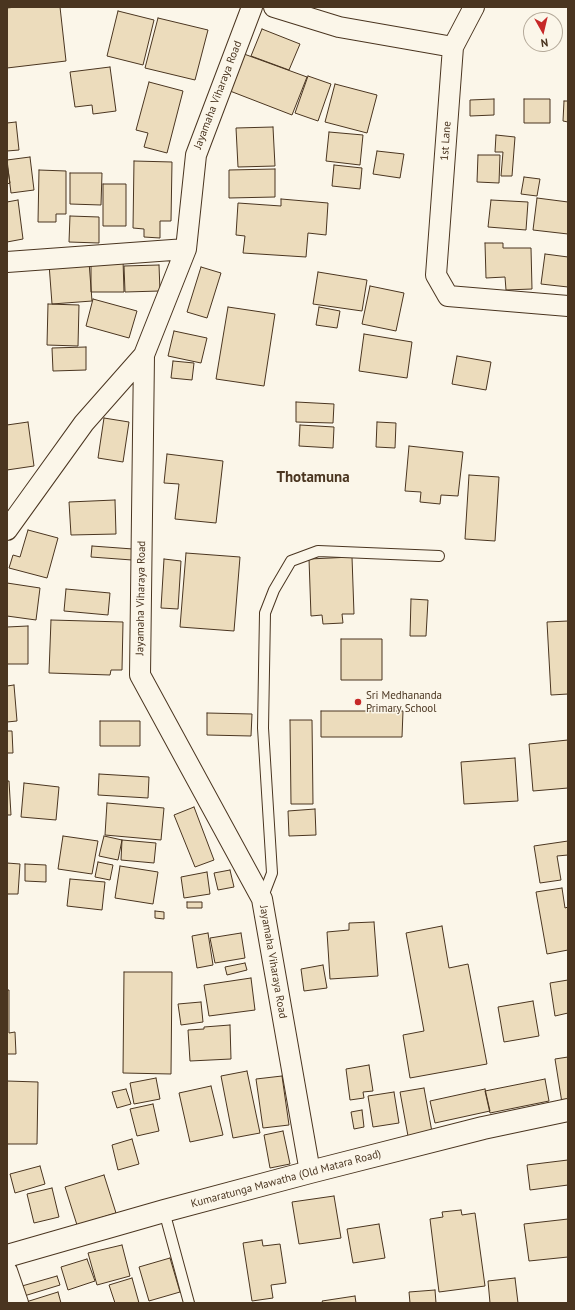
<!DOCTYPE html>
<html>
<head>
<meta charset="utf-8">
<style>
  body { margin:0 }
  #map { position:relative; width:575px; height:1310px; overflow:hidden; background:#fbf6e9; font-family:"PT Sans",sans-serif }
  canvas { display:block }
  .frame { position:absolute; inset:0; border:8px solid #4a3520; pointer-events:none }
  .north { position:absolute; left:523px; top:12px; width:40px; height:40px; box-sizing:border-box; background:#fbf6e9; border:1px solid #b4a999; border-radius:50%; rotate:172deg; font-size:11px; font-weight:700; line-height:16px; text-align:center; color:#4a3520 }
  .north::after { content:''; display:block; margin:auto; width:14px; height:18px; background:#c62828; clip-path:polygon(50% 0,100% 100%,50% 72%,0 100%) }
</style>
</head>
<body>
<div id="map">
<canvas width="575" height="1310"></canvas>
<div class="frame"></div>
<div class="north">N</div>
</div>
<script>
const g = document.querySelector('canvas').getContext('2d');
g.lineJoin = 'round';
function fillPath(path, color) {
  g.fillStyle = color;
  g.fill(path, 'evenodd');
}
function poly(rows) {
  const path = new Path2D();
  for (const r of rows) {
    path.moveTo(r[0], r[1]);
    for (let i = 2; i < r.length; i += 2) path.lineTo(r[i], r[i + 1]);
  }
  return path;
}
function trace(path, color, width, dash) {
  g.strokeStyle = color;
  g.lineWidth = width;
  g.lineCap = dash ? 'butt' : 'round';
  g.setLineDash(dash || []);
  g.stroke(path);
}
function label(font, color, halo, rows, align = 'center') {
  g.font = font + ' "PT Sans",sans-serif';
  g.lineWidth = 3;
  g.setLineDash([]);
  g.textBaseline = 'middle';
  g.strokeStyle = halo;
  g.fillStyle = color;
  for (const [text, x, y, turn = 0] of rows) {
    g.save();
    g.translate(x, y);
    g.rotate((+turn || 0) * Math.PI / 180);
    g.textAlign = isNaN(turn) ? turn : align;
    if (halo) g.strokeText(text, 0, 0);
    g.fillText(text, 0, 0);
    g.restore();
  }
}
const building = poly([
  [16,7,60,7,66,61,7,68,7,8,16,7],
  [118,11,154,20,143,65,107,56,118,11],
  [158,18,208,30,195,80,145,68,158,18],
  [262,29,300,44,289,70,251,56,262,29],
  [244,54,307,77,292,115,230,91,244,54],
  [110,67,116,111,93,114,92,105,75,107,70,72,110,67],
  [308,76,331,84,318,121,295,113,308,76],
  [149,82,183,91,167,153,144,147,148,133,136,130,149,82],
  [335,84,377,95,367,133,325,122,335,84],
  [494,99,494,115,470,116,470,100,494,99],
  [524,99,550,99,550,123,524,123,524,99],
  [564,101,568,101,568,122,563,121,564,101],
  [16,122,19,150,7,151,7,123,16,122],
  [273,127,275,166,238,167,236,128,273,127],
  [329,132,363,135,360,165,326,161,329,132],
  [496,135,515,137,512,176,501,176,503,152,495,152,496,135],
  [377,151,404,154,400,178,373,174,377,151],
  [478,155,500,155,499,183,477,182,478,155],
  [30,157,34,190,11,193,7,160,30,157],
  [134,161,172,162,171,221,160,221,160,238,144,237,144,229,133,228,134,161],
  [7,164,10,183,7,184,7,164],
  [334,165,362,168,360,189,332,186,334,165],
  [275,169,275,197,229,198,229,170,275,169],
  [39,170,66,171,66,214,56,214,56,222,38,222,39,170],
  [70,173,102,173,101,205,70,204,70,173],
  [524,177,540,179,537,196,521,194,524,177],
  [103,184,126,184,126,226,103,226,103,184],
  [537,198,568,202,568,234,533,230,537,198],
  [281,199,328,203,326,235,308,233,306,257,243,253,245,236,236,235,238,203,281,206,281,199],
  [18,200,23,239,7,242,7,202,18,200],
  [491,200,528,202,526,230,488,227,491,200],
  [70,216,99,217,99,243,69,242,70,216],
  [485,243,503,243,503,248,531,248,532,289,506,290,505,277,486,278,485,243],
  [545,254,568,257,568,287,541,284,545,254],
  [123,259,124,292,91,292,91,260,123,259],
  [89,262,92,301,52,304,49,264,89,262],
  [159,265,160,291,125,292,124,266,159,265],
  [201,267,221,273,207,318,187,312,201,267],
  [318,272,367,280,362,311,313,304,318,272],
  [370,286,404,293,396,331,362,324,370,286],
  [93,299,137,311,129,338,86,326,93,299],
  [48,304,79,305,78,346,47,345,48,304],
  [228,307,275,314,264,386,216,379,228,307],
  [319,307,340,311,337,328,316,325,319,307],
  [174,331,207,338,201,363,168,356,174,331],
  [364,334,412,342,407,378,359,371,364,334],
  [86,347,86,370,53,371,52,348,86,347],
  [457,356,491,362,486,390,452,384,457,356],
  [173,361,194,363,192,380,171,378,173,361],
  [296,402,334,404,333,423,296,422,296,402],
  [104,418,129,422,123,462,98,458,104,418],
  [28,422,34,466,7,470,7,425,28,422],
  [377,422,396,423,395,448,376,447,377,422],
  [300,425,334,427,333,448,299,446,300,425],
  [409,446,463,452,458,496,441,495,440,504,420,502,421,492,405,491,409,446],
  [167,454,223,461,216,523,175,519,179,484,164,483,167,454],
  [469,475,499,477,495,541,465,539,469,475],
  [115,500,116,534,71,535,69,502,115,500],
  [28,530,58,538,47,578,9,568,13,555,20,557,28,530],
  [92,546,133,549,132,560,91,557,92,546],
  [186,553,240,557,234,631,180,627,186,553],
  [352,557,354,614,342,614,343,623,323,624,322,615,311,616,309,559,352,557],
  [164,559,181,561,178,609,161,608,164,559],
  [7,583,40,588,36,620,7,616,7,583],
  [66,589,110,593,108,615,64,611,66,589],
  [411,599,428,600,426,636,410,636,411,599],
  [51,620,123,622,122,670,111,670,110,675,49,673,51,620],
  [568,621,568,694,551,695,547,622,568,621],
  [28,626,28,664,7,664,7,627,28,626],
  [341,639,382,639,382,680,341,680,341,639],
  [14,685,17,721,7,722,7,686,14,685],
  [321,711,403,711,402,737,321,737,321,711],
  [207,713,252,714,251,736,207,735,207,713],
  [290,720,312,720,313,804,291,804,290,720],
  [100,721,140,721,140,746,100,746,100,721],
  [7,731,12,731,13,753,7,753,7,731],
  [568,740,568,788,533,791,529,744,568,740],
  [515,758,518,801,464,804,461,762,515,758],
  [99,774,149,777,148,798,98,795,99,774],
  [7,781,9,781,11,815,7,815,7,781],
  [24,783,59,787,56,820,21,817,24,783],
  [107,803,164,808,161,840,105,835,107,803],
  [194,807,214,860,195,867,174,815,194,807],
  [315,809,316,835,289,836,288,811,315,809],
  [63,836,98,841,92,874,58,869,63,836],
  [104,836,122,840,118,860,99,856,104,836],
  [122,840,156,843,154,863,121,860,122,840],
  [568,841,568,855,557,856,561,880,540,883,534,846,568,841],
  [98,862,113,865,110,880,95,877,98,862],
  [7,863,20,864,18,894,7,894,7,863],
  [25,864,46,865,46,882,25,881,25,864],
  [120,866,158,872,153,904,115,898,120,866],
  [230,870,234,887,218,890,214,873,230,870],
  [207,872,210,894,184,898,181,877,207,872],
  [70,879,105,882,102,910,67,906,70,879],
  [562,888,565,908,568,907,568,950,547,954,536,892,562,888],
  [187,902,202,902,202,908,187,908,187,902],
  [155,911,164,912,164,919,155,918,155,911],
  [374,922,378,976,330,979,327,932,349,930,349,923,374,922],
  [442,926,449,968,468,964,487,1064,410,1078,403,1035,424,1031,406,933,442,926],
  [208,933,213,965,197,968,192,936,208,933],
  [241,933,245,958,215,963,210,938,241,933],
  [245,963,247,970,227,975,225,967,245,963],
  [323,965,327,988,304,991,301,969,323,965],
  [124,972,172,972,171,1074,123,1073,124,972],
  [251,978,255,1010,209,1016,204,985,251,978],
  [568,980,568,1013,555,1016,550,983,568,980],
  [7,990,9,990,9,1033,15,1032,16,1054,7,1054,7,990],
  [533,1001,539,1036,504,1042,498,1007,533,1001],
  [201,1002,203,1022,181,1025,178,1004,201,1002],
  [230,1025,231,1059,190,1061,188,1030,204,1029,204,1027,230,1025],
  [568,1057,568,1102,562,1103,555,1059,568,1057],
  [369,1065,373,1091,363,1092,364,1098,350,1100,346,1069,369,1065],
  [247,1071,260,1133,233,1138,221,1076,247,1071],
  [282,1076,289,1125,263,1128,256,1079,282,1076],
  [156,1078,160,1099,134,1104,130,1083,156,1078],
  [545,1079,549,1101,490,1113,485,1091,545,1079],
  [7,1081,38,1082,37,1144,7,1144,7,1081],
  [211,1086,223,1135,190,1142,179,1093,211,1086],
  [424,1088,432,1132,408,1136,400,1092,424,1088],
  [126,1089,131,1104,117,1108,112,1092,126,1089],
  [485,1089,490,1111,435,1123,430,1101,485,1089],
  [394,1092,399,1123,373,1127,368,1096,394,1092],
  [153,1104,159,1131,137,1136,130,1109,153,1104],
  [362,1110,364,1127,354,1129,351,1112,362,1110],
  [283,1131,290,1164,270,1168,264,1135,283,1131],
  [132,1139,139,1164,118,1170,112,1145,132,1139],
  [568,1160,568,1185,530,1190,527,1165,568,1160],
  [40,1166,45,1184,15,1193,10,1174,40,1166],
  [104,1175,116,1213,77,1225,65,1187,104,1175],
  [52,1188,59,1217,34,1223,27,1194,52,1188],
  [334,1196,341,1238,299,1244,292,1202,334,1196],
  [461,1210,462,1215,475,1213,485,1286,439,1292,430,1219,443,1217,442,1212,461,1210],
  [568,1219,568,1257,529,1261,524,1224,568,1219],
  [379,1224,385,1258,353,1263,347,1229,379,1224],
  [262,1240,263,1246,280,1244,286,1283,271,1285,273,1298,252,1301,243,1243,262,1240],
  [122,1245,130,1276,97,1285,88,1253,122,1245],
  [170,1258,180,1292,149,1301,139,1267,170,1258],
  [87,1259,95,1281,68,1290,61,1267,87,1259],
  [57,1276,60,1285,24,1296,22,1286,57,1276],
  [132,1278,139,1303,115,1303,109,1285,132,1278],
  [515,1278,518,1303,490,1303,488,1281,515,1278],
  [435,1290,436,1303,410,1303,409,1292,435,1290],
  [58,1292,61,1303,27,1303,26,1302,58,1292],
  [355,1296,356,1303,323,1303,322,1301,355,1296]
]);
fillPath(building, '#ecdcbc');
trace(building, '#4a3520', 1);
const service = poly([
  [262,899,272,873,263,728,265,613,274,590,291,561,318,551,439,556],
  [164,1211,189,1303]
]);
const minor = poly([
  [252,7,196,155,186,249,144,355,140,675,262,899,310,1172],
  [274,7,339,27,453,47,436,275,448,296,568,306],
  [453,47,474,7],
  [7,262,186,249],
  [7,530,84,423,144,355],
  [7,1271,18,1303]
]);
const trunk = poly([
  [7,1256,164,1211,310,1172,483,1128,568,1110]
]);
trace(service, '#4a3520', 12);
trace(minor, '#4a3520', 22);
trace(trunk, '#4a3520', 24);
trace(service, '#fbf6e9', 10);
trace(minor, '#fbf6e9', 20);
trace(trunk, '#fbf6e9', 22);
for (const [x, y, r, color] of [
  [358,702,4,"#c62828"]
]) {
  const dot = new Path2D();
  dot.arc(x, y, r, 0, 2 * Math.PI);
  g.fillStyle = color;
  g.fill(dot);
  trace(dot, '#fbf6e9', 1.5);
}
label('11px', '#4a3520', '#fbf6e9', [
  ["Jayamaha Viharaya Road",218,95,-69],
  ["1st Lane",446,141,-86],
  ["Jayamaha Viharaya Road",141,598,-89],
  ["Jayamaha Viharaya Road",273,962,80],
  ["Kumaratunga Mawatha (Old Matara Road)",286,1179,-15]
]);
label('11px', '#4a3520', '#fbf6e9', [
  ["Sri Medhananda",366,696],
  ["Primary School",366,709]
], 'left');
label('bold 15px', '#4a3520', '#fbf6e9', [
  ["Thotamuna",313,478]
]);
</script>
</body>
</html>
